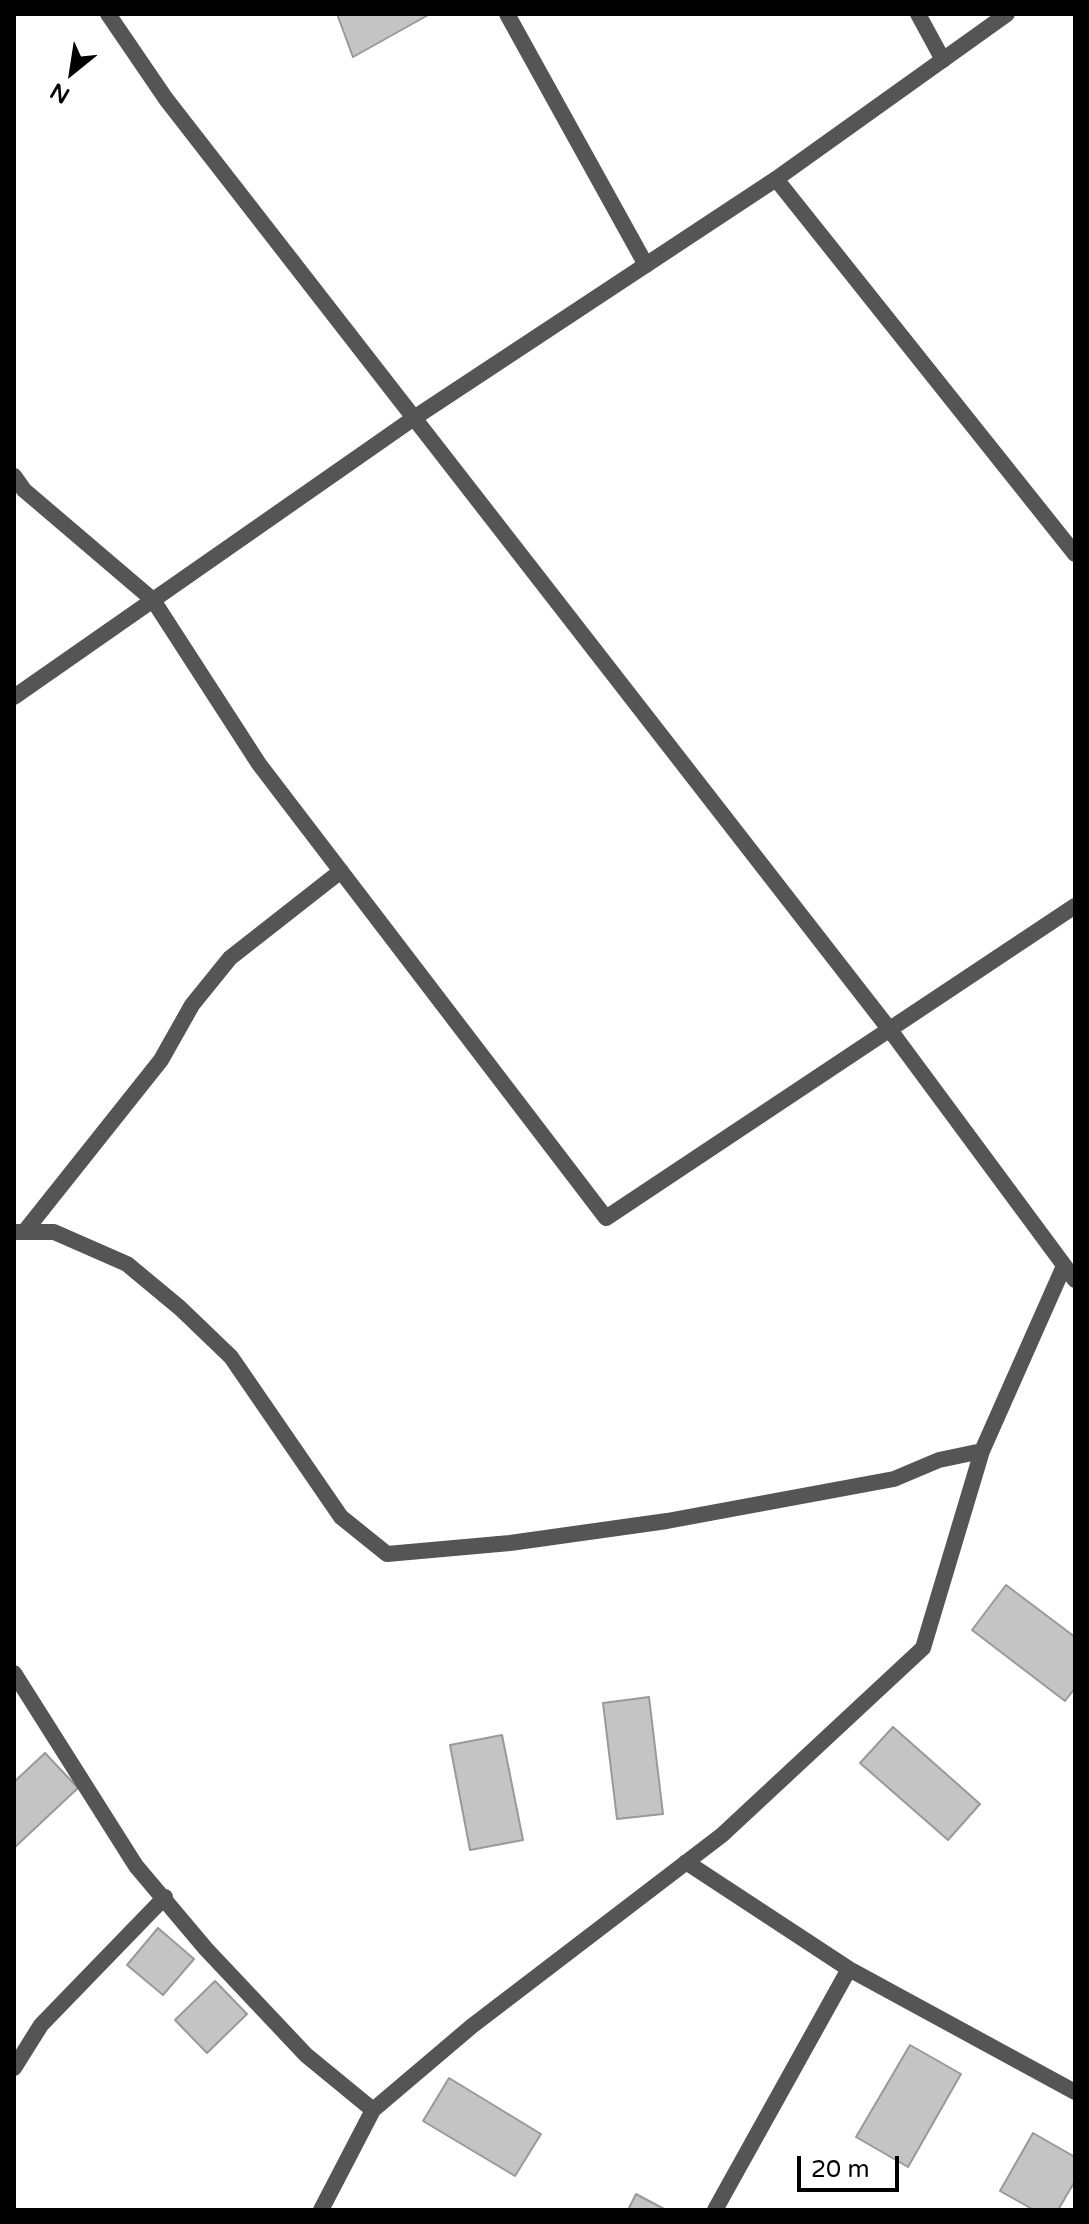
<!DOCTYPE html>
<html>
<head>
<meta charset="utf-8">
<style>
  body { margin:0 }
  #map { position:relative; width:1089px; height:2224px; overflow:hidden; background:#fff; font-family:"Varela Round",sans-serif }
  canvas { display:block }
  .frame { position:absolute; inset:0; border:16px solid #000; pointer-events:none }
  .north { position:absolute; left:32px; top:32px; width:80px; height:80px; -webkit-text-stroke:6px #fff; paint-order:stroke; rotate:210deg; font-size:22px; font-weight:700; line-height:32px; text-align:center; color:#000 }
  .north::after { content:''; display:block; margin:auto; width:28px; height:36px; background:#000; clip-path:polygon(50% 0,100% 100%,50% 72%,0 100%) }
  .scale { position:absolute; left:797px; top:2156px; width:102px; height:36px; box-sizing:border-box; border:4px solid #000; border-top:0; padding-left:10px; font-size:24px; line-height:28px; white-space:nowrap; color:#000; -webkit-text-stroke:6px #fff; paint-order:stroke }
</style>
</head>
<body>
<div id="map">
<canvas width="1089" height="2224"></canvas>
<div class="frame"></div>
<div class="north">N</div>
<div class="scale">20 m</div>
</div>
<script>
const g = document.querySelector('canvas').getContext('2d');
g.lineJoin = 'round';
function fillPath(path, color) {
  g.fillStyle = color;
  g.fill(path, 'evenodd');
}
function poly(rows) {
  const path = new Path2D();
  for (const r of rows) {
    path.moveTo(r[0], r[1]);
    for (let i = 2; i < r.length; i += 2) path.lineTo(r[i], r[i + 1]);
  }
  return path;
}
function trace(path, color, width, dash) {
  g.strokeStyle = color;
  g.lineWidth = width;
  g.lineCap = dash ? 'butt' : 'round';
  g.setLineDash(dash || []);
  g.stroke(path);
}
const building = poly([
  [337,14,430,14,353,57,337,14],
  [1006,1585,1075,1637,1075,1688,1065,1701,972,1630,1006,1585],
  [649,1697,663,1814,617,1819,603,1703,649,1697],
  [893,1727,980,1804,948,1840,860,1763,893,1727],
  [502,1735,523,1840,470,1850,450,1745,502,1735],
  [45,1753,78,1788,14,1848,14,1782,45,1753],
  [158,1928,194,1959,163,1995,127,1965,158,1928],
  [215,1981,247,2014,207,2053,175,2020,215,1981],
  [910,2045,961,2074,908,2167,856,2137,910,2045],
  [449,2078,541,2134,515,2176,423,2121,449,2078],
  [1033,2133,1075,2157,1075,2181,1058,2210,1034,2210,1000,2191,1033,2133],
  [636,2194,666,2210,628,2210,636,2194]
]);
fillPath(building, '#c4c4c4');
trace(building, '#999', 2);
trace(poly([
  [108,14,166,99,890,1030,1075,1280],
  [507,14,646,265],
  [918,14,943,60],
  [776,179,1075,554],
  [14,476,24,490,153,600,259,764,606,1218,1075,906],
  [25,1231,161,1060,192,1005,230,958,341,871],
  [14,1232,54,1232,127,1264,180,1308,231,1357,341,1517,387,1554,510,1543,667,1521,894,1479,939,1460,982,1451],
  [14,1673,136,1866,206,1949,306,2055,373,2110,472,2026,722,1835,923,1648,982,1451,1064,1266],
  [686,1862,849,1969,1075,2092],
  [14,2068,41,2025,165,1897],
  [321,2210,373,2110],
  [715,2210,849,1969]
]), '#555', 16);
trace(poly([
  [14,697,414,418,776,179,1007,14]
]), '#555', 16);
</script>
</body>
</html>
